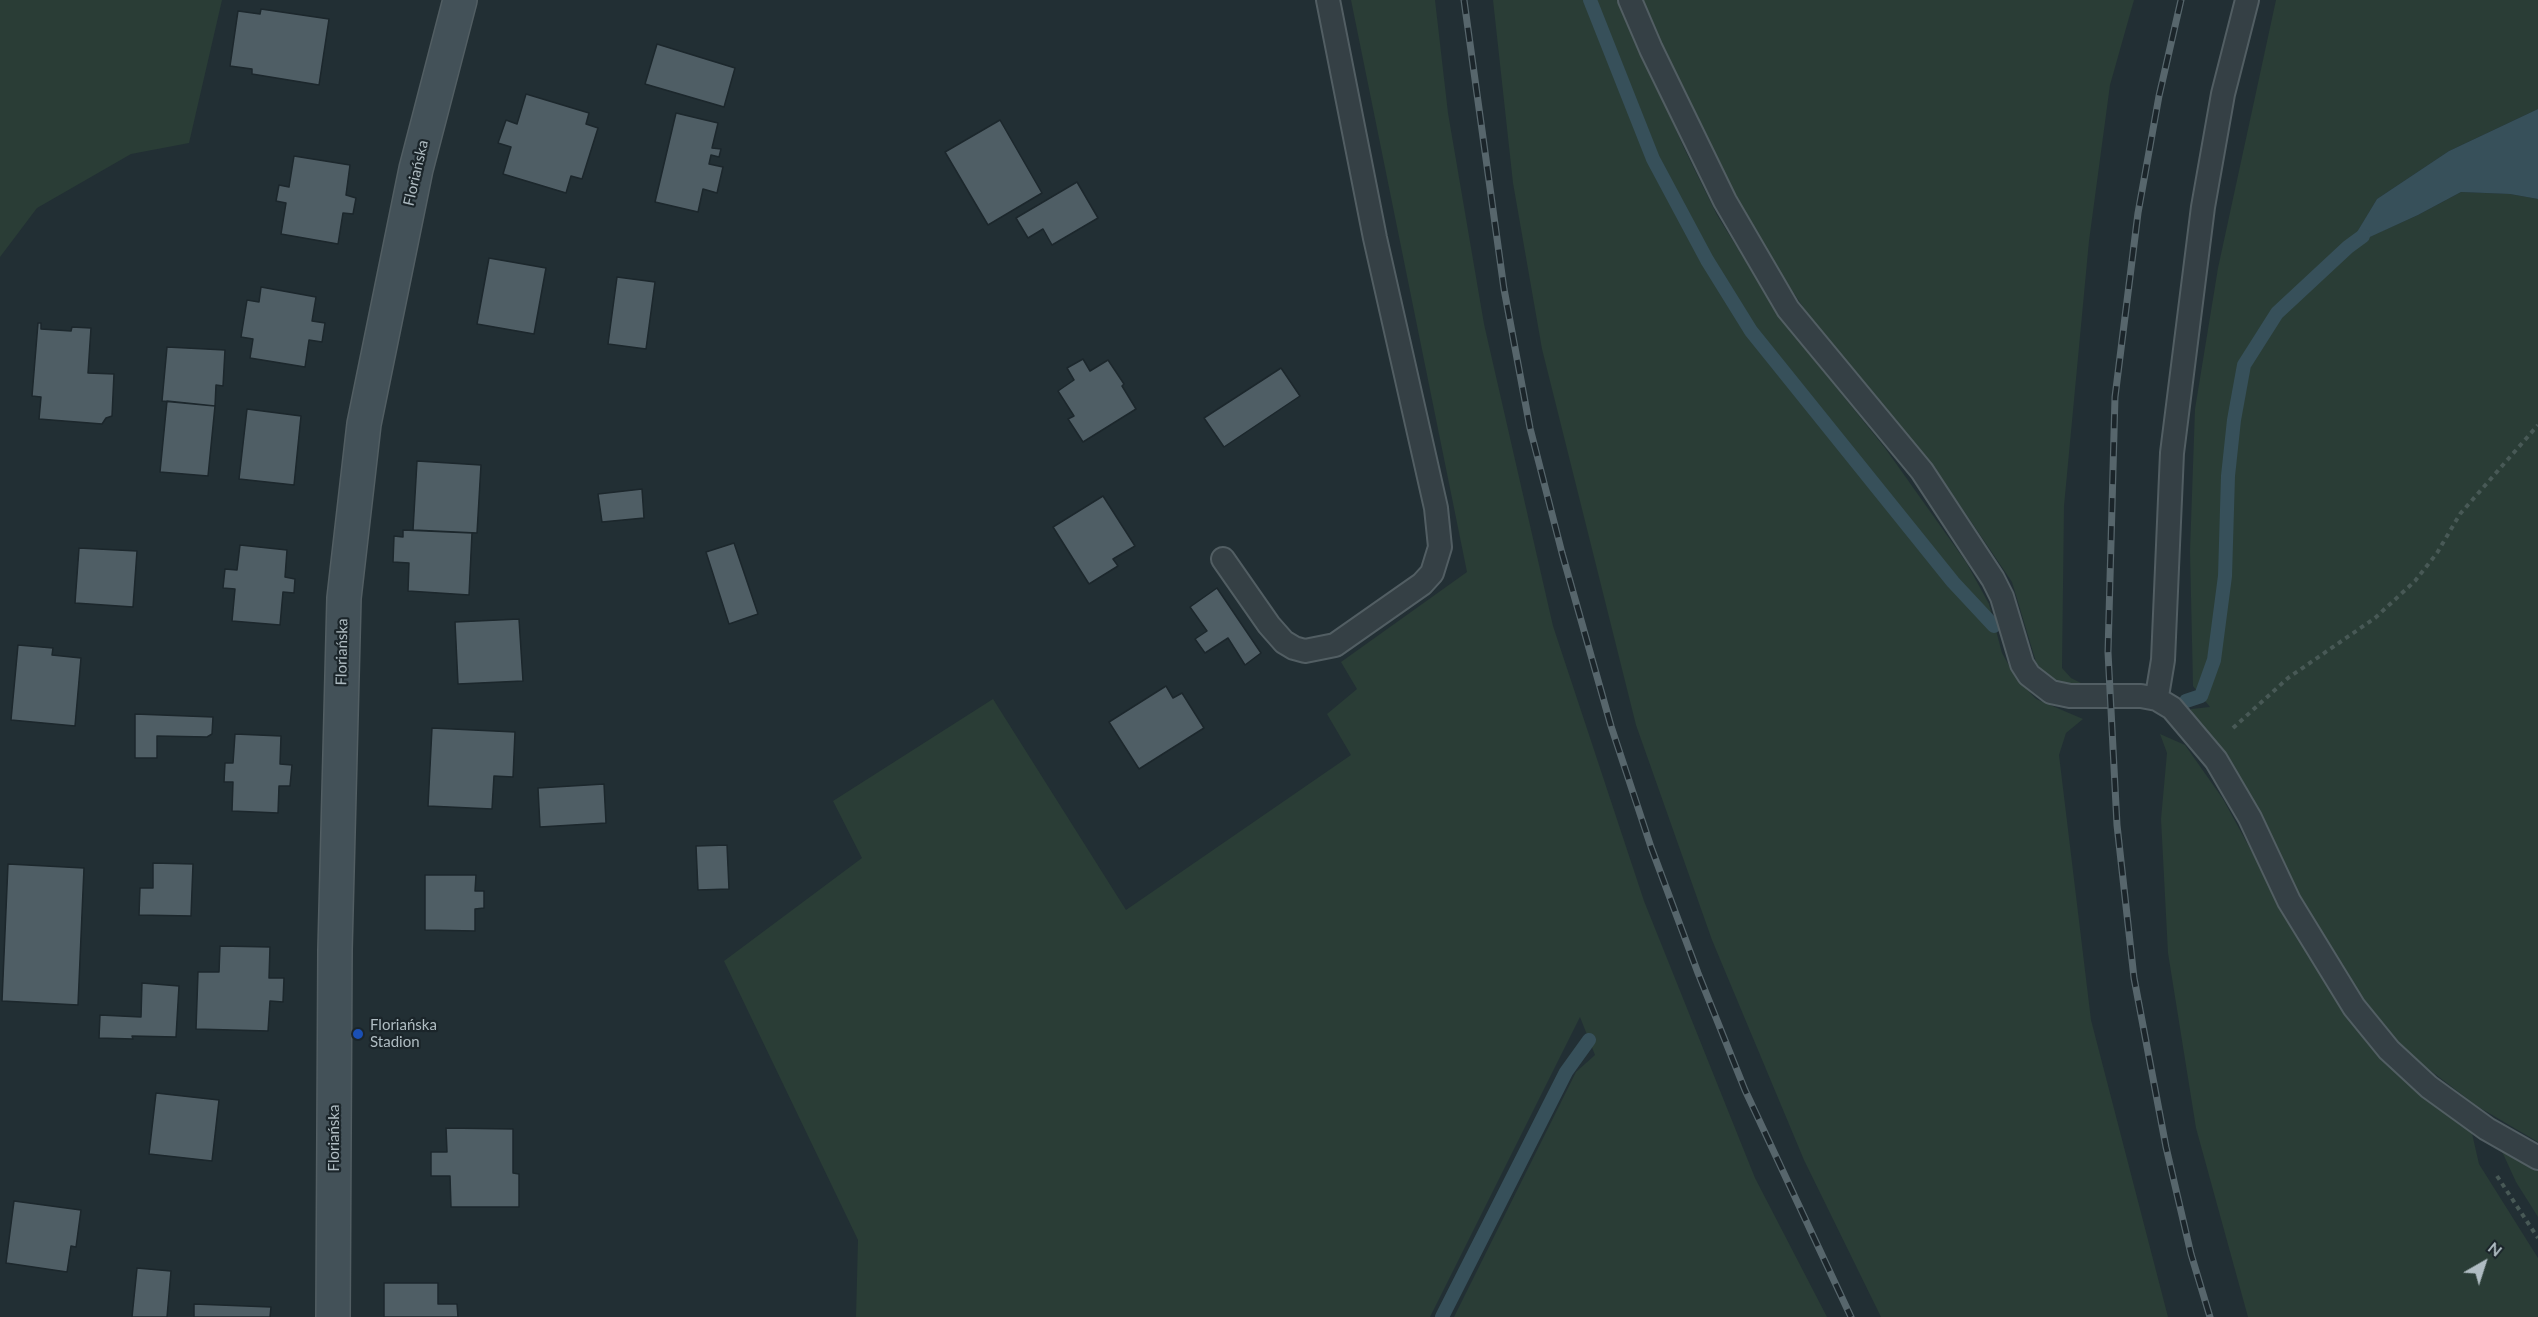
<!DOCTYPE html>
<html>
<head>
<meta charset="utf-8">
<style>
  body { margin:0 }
  #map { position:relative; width:2538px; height:1317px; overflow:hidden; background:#222f34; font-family:Lato,sans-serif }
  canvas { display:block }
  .north { position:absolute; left:2454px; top:1233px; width:60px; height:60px; -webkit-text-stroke:4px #1b252a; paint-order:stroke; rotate:39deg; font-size:16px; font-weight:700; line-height:24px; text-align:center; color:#afbcc2 }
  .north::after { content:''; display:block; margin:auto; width:21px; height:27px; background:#afbcc2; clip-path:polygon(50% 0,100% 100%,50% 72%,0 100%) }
</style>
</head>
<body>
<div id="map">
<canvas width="2538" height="1317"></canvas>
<div class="north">N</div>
</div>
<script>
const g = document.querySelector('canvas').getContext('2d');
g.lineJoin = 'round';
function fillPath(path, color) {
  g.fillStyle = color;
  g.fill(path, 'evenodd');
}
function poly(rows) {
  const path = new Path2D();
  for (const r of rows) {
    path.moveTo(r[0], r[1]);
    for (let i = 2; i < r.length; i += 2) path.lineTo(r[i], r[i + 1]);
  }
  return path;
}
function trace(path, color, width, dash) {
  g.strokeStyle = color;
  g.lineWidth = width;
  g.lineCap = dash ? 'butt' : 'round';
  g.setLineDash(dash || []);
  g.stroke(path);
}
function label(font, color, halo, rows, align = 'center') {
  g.font = font + ' Lato,sans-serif';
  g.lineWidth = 4.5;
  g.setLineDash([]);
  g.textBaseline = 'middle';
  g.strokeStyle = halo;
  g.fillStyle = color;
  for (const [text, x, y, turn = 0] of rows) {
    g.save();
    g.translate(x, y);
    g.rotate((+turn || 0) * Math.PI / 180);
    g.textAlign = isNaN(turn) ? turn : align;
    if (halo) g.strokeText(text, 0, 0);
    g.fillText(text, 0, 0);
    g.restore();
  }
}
fillPath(poly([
  [0,0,222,0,189,143,131,154,37,208,0,257],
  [1351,0,1435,0,1448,113,1484,324,1553,626,1644,901,1755,1178,1827,1317,1454,1317,1576,1072,1595,1055,1580,1017,1430,1317,856,1317,858,1240,724,961,862,858,833,801,993,699,1126,910,1351,755,1327,714,1357,689,1341,662,1467,572],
  [1493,0,1619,0,1684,148,1717,215,1782,320,1885,448,1966,562,1989,604,2002,653,2016,678,2036,699,2083,719,2066,733,2059,755,2091,1020,2168,1317,1881,1317,1804,1160,1712,940,1636,725,1542,349,1513,183],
  [1642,0,2134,0,2110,85,2089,241,2064,506,2062,668,2071,678,2089,687,2053,681,2042,674,2036,662,2012,582,1932,464,1860,383,1809,316,1766,251,1700,131],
  [2276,0,2538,0,2538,109,2449,151,2377,199,2349,246,2418,215,2461,192,2510,194,2538,199,2538,1142,2477,1106,2410,1055,2353,990,2313,930,2260,812,2190,713,2191,709,2210,707,2193,686,2190,551,2195,409,2218,268],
  [2160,734,2185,745,2223,799,2264,874,2372,1042,2394,1071,2471,1129,2479,1164,2538,1258,2538,1317,2248,1317,2196,1128,2168,953,2161,819,2167,753],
  [2500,1147,2538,1168,2538,1217,2516,1182]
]), '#2a3d36');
fillPath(poly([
  [2538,109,2538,199,2510,194,2461,192,2418,215,2348,247,2377,199,2449,151]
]), '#37505a');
trace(poly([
  [1590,0,1653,159,1707,260,1751,331,1953,582,1994,626],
  [2186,701,2201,696,2214,660,2225,576,2228,476,2234,420,2244,365,2277,313,2348,247,2363,236],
  [1442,1317,1566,1072,1589,1040]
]), '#37505a', 14);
const building = poly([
  [261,9,329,19,319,85,252,74,252,69,230,66,238,11,260,14,261,9],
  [657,44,735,68,724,107,645,84,657,44],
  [526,94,589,113,586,124,598,128,582,179,571,176,566,193,503,174,511,147,498,143,506,120,517,124,526,94],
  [676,113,718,123,712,148,721,149,719,157,711,155,709,164,723,167,717,193,703,189,698,212,655,202,676,113],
  [1000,120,1042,193,988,225,945,152,1000,120],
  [294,156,350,165,346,195,356,198,353,214,343,213,338,244,281,234,286,203,276,201,279,185,289,187,294,156],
  [1077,182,1098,218,1052,245,1043,229,1028,238,1016,218,1077,182],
  [489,258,546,268,534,334,477,324,489,258],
  [617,277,655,282,646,349,608,344,617,277],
  [261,287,316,297,312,321,325,323,322,342,309,340,305,367,250,358,253,339,241,337,247,300,259,302,261,287],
  [38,323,41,323,41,329,71,331,72,327,91,328,88,373,114,374,112,416,106,418,102,424,39,419,41,397,32,396,38,323],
  [167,347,225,350,223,386,216,385,215,406,162,401,167,347],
  [1083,359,1090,371,1108,360,1124,384,1122,386,1136,409,1083,442,1068,419,1074,416,1058,391,1074,380,1067,368,1083,359],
  [1281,368,1300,396,1224,447,1204,418,1281,368],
  [167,401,215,406,208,476,160,472,167,401],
  [247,409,301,416,294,485,239,479,247,409],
  [417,461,481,465,477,533,413,530,417,461],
  [642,489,644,518,602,522,598,494,642,489],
  [1103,496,1135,546,1113,559,1118,566,1089,584,1053,527,1103,496],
  [403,530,472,533,469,595,408,591,409,563,393,562,394,536,403,537,403,530],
  [734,543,758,614,729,624,706,552,734,543],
  [240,545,287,550,285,577,295,579,294,593,283,592,280,625,232,621,235,589,223,588,225,569,237,570,240,545],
  [79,548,137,551,133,607,75,603,79,548],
  [1217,588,1261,653,1245,665,1228,638,1205,653,1195,639,1207,631,1190,607,1217,588],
  [519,619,523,681,458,684,455,622,519,619],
  [18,645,53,648,52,655,81,658,75,726,11,720,18,645],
  [1166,686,1173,698,1182,693,1204,728,1139,769,1109,722,1166,686],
  [135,714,213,717,212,734,207,737,157,736,157,758,135,758,135,714],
  [432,728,515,732,513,777,494,776,492,809,428,806,432,728],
  [235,734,281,736,280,764,292,765,290,786,279,786,278,813,232,811,233,782,224,782,225,763,233,763,235,734],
  [604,784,606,823,540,827,538,788,604,784],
  [727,845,729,889,698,890,696,846,727,845],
  [153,863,193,864,191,916,139,915,140,888,153,888,153,863],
  [8,864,84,868,78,1005,2,1001,8,864],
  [425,875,476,875,475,891,484,891,484,908,475,909,475,931,425,930,425,875],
  [220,946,270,947,269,978,284,978,283,1002,270,1001,268,1031,196,1029,198,972,219,972,220,946],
  [142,983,179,986,176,1037,132,1036,133,1039,99,1038,100,1015,141,1017,142,983],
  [156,1093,219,1100,212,1161,149,1154,156,1093],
  [446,1128,513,1129,513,1173,519,1174,519,1207,451,1207,450,1176,431,1176,431,1152,447,1152,446,1128],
  [14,1201,81,1210,76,1247,71,1246,67,1272,6,1263,14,1201],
  [137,1268,171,1271,167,1317,132,1317,137,1268],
  [384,1283,438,1283,438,1304,457,1304,458,1317,384,1317,384,1283],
  [194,1304,271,1307,270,1317,194,1317,194,1304]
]);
fillPath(building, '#4f5e65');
trace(building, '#1c272c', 1.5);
const lane = poly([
  [1630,0,1651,49,1725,201,1788,309,1922,471,1993,579,2002,597,2022,664,2029,675,2051,692,2070,696,2141,696,2157,699,2172,708,2216,760,2250,818,2289,901,2354,1007,2389,1050,2429,1087,2487,1129,2538,1158],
  [1223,559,1269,625,1284,642,1294,648,1305,651,1335,645,1422,584,1432,573,1440,547,1436,508,1375,238,1328,0],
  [2157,696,2163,660,2172,453,2203,207,2223,94,2247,0]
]);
const secondary = poly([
  [333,1317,335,950,344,598,364,424,416,169,460,0]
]);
trace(lane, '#525e63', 26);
trace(secondary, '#525e63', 36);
trace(poly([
  [2233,728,2288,678,2375,618,2415,581,2437,553,2460,514,2538,425],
  [2497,1176,2538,1238]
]), '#485956', 4, [4.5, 4.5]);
trace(lane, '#354045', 22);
trace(secondary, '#435158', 33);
const rail = poly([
  [1464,0,1504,289,1530,428,1562,553,1611,726,1651,847,1698,973,1745,1090,1851,1317],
  [2181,0,2159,96,2138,213,2115,397,2108,652,2117,825,2134,978,2166,1147,2191,1254,2210,1317]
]);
trace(rail, '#57666c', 7);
trace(rail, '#1b252a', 4.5, [14]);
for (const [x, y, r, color] of [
  [358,1034,6,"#1a4fb4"]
]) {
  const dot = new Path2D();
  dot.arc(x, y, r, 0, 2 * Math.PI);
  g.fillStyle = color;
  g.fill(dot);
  trace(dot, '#1b252a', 2);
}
label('15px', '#afbcc2', '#1b252a', [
  ["Floriańska",416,173,-77],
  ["Floriańska",342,652,-89],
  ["Floriańska",334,1138,-90]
]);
label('15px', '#afbcc2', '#1b252a', [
  ["Floriańska",370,1025],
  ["Stadion",370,1042]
], 'left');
</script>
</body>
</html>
